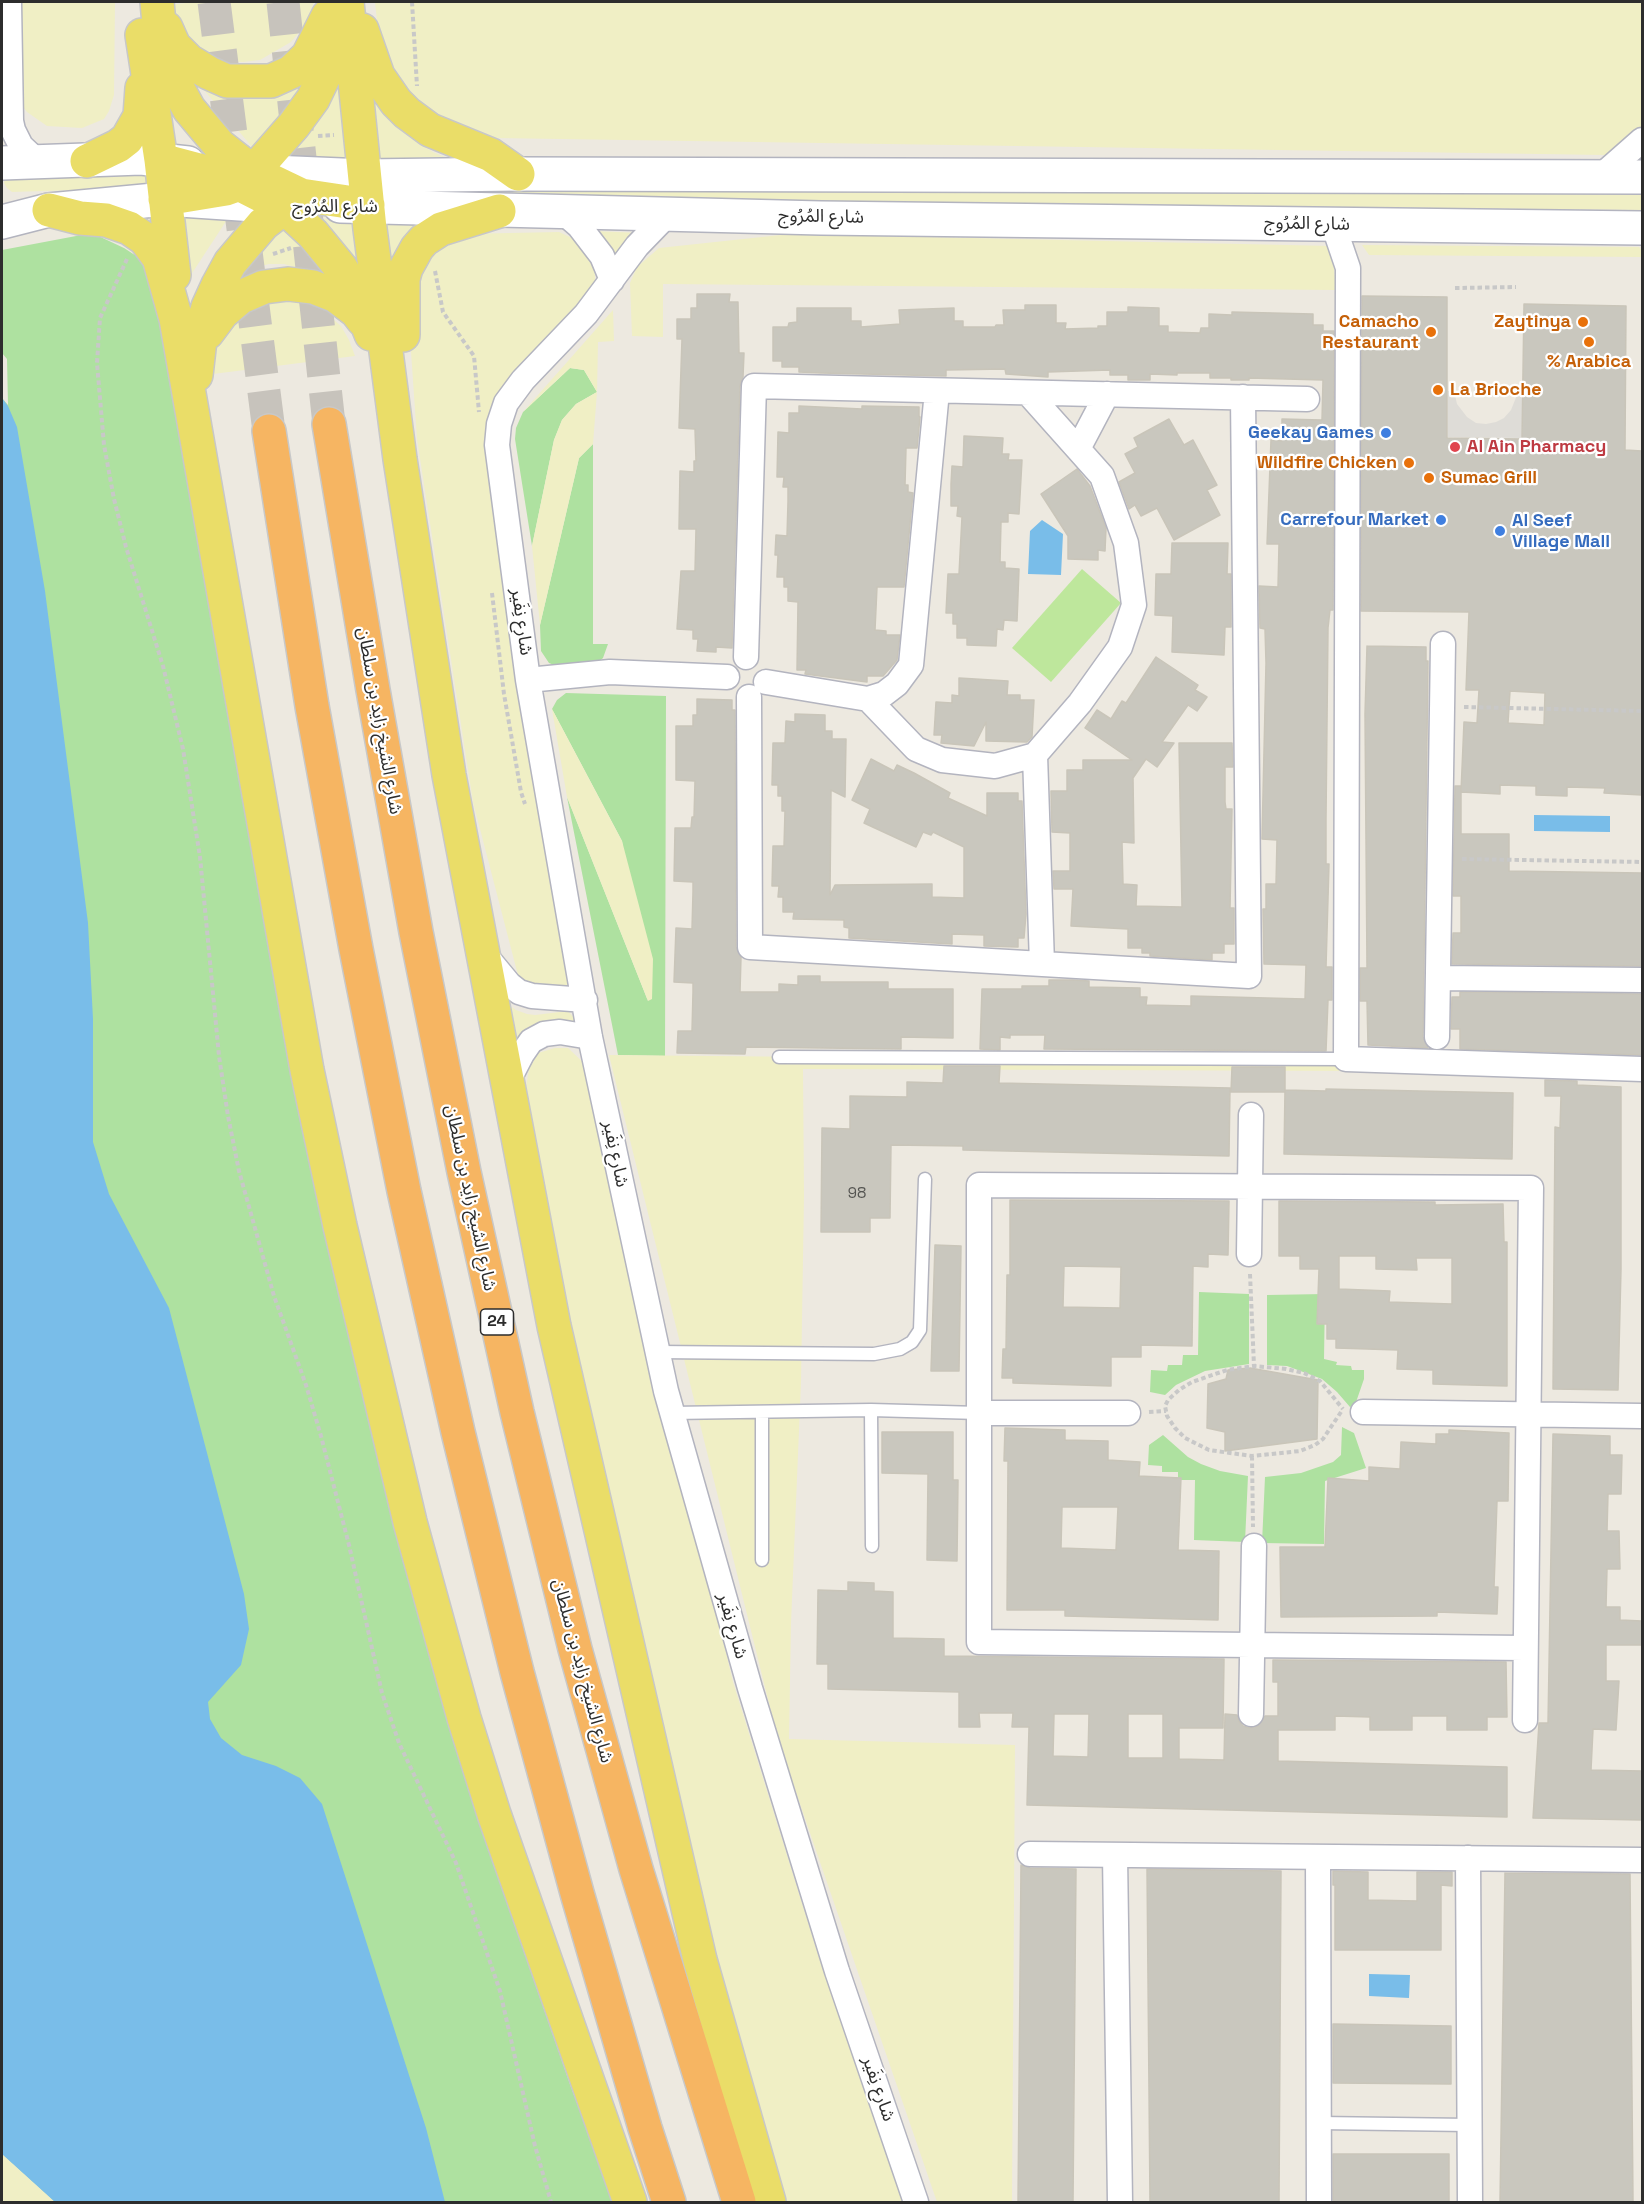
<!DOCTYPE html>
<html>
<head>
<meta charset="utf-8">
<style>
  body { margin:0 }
  #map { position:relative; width:1644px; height:2204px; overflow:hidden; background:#ede9e0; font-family:"Space Grotesk",sans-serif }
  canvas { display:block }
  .frame { position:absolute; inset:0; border:3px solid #2d2d2d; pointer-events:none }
</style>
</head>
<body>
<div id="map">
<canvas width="1644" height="2204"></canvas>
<div class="frame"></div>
</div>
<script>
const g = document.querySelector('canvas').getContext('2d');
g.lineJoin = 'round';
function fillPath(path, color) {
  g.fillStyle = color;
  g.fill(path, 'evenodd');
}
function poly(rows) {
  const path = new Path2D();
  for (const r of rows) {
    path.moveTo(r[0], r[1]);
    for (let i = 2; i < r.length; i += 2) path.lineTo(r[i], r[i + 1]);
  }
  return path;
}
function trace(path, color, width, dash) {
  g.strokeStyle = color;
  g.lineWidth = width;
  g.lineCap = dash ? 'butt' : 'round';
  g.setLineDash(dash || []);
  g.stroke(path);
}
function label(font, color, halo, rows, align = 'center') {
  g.font = font + ' "Space Grotesk","Noto Sans Arabic",sans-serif';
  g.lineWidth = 4.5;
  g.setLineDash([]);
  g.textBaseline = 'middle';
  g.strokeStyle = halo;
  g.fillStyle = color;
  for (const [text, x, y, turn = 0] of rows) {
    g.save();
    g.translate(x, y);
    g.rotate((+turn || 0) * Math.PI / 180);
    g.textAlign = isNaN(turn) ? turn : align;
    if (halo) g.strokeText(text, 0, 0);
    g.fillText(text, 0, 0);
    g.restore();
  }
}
fillPath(poly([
  [92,233,124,248,147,263,155,281,301,1126,404,1555,482,1831,571,2087,614,2202,55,2202,2,2154,2,398,8,405,7,359,2,353,2,250],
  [570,368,584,370,597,392,576,404,562,420,554,440,532,546,515,439,516,428,523,412],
  [593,444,593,644,608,644,603,658,595,665,559,667,549,663,541,651,540,625,579,458],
  [566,693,666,696,665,1056,618,1055,567,797,648,1001,622,841,552,709,557,700],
  [1199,1292,1249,1294,1249,1364,1205,1371,1176,1385,1165,1395,1150,1392,1151,1370,1167,1371,1168,1365,1182,1365,1183,1355,1198,1355],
  [1325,1294,1324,1359,1337,1362,1336,1365,1351,1366,1352,1370,1364,1370,1364,1379,1355,1405,1350,1407,1337,1392,1322,1379,1287,1366,1267,1365,1267,1295],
  [1342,1427,1354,1433,1366,1468,1325,1481,1324,1544,1262,1543,1265,1477,1301,1473,1333,1462,1341,1455],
  [1163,1435,1188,1457,1201,1464,1220,1471,1248,1476,1245,1542,1194,1540,1195,1480,1178,1480,1178,1472,1162,1472,1162,1466,1148,1465,1149,1445]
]), '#aee1a0');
fillPath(poly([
  [15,2,115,2,114,95,109,111,104,119,82,128,47,126,27,112,12,93],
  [196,2,314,2,306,24,291,42,260,60,243,62,223,61,198,52,166,5],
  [375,2,1642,2,1642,129,1627,146,1605,155,494,138,466,136,395,92,378,30],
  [341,59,352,159,272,160],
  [316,60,302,90,253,148,187,70,223,92],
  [372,96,389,118,411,138,433,152,452,160,371,163],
  [146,172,148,184,137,188,12,192,7,188,4,183,5,179],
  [739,184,1642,192,1642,210,744,201,385,194],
  [170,203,238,203,181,290],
  [272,216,311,256,333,287,302,269,284,264,269,264,254,268,239,275],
  [298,218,357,220,370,312],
  [379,220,421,222,408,233,397,249,391,266],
  [592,231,642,233,614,258],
  [559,232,572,238,588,251,594,260,596,293,499,408,574,977,568,987,520,983,473,802,417,439,408,308,423,254,461,234],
  [790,234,1332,246,1336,290,663,284,663,337,632,336,630,283,637,267,659,248],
  [1362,245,1639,247,1642,251,1642,257,1369,255],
  [276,300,304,302,319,307,341,326,349,340,355,356,205,375,207,357,240,312],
  [613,310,614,341,598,342,597,392,593,444,579,458,540,625,532,546,554,440,562,420,576,404,597,392,584,370,570,368,523,412],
  [552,709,622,841,653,959,652,999,648,1001,567,797],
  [502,1000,516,1010,527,1014,535,1015,568,1011,574,1018,574,1023,513,1054],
  [555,1048,568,1048,587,1066,733,1682,821,1964,910,2202,784,2202,741,2063,675,1799,621,1539,565,1316,526,1087,529,1069,538,1053],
  [609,1055,1642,1065,1642,1072,803,1069,804,1196,801,1382,791,1623,789,1739,1015,1745,1012,2202,937,2202,778,1740],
  [2,2154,55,2202,2,2202]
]), '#f0efc5');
fillPath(poly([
  [1082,569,1121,603,1051,682,1012,648]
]), '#bee79c');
fillPath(poly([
  [1448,391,1454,391,1457,404,1467,417,1476,423,1486,424,1496,422,1504,418,1511,410,1517,395,1522,395,1522,438,1448,437]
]), '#dedcd7');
fillPath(poly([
  [2,398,8,406,17,427,45,591,88,923,93,1019,93,1142,109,1194,169,1308,244,1594,249,1629,241,1665,208,1702,210,1719,221,1738,242,1755,276,1766,300,1778,322,1804,426,2128,445,2202,55,2202,2,2154],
  [1042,520,1063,534,1061,575,1028,574,1030,531],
  [1534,815,1610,816,1610,832,1534,831],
  [1369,1974,1410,1975,1409,1998,1369,1996]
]), '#79bde9');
const building = poly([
  [697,294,730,294,729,302,738,302,739,353,744,353,743,377,740,386,732,648,716,647,716,652,697,651,698,639,693,639,693,630,677,629,681,571,695,571,696,529,679,529,680,471,694,472,694,461,696,461,695,429,679,428,682,339,677,339,677,319,691,319,691,308,697,308,697,294],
  [1362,296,1447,297,1447,438,1522,439,1524,304,1626,306,1625,450,1642,451,1642,795,1604,793,1605,788,1567,787,1567,796,1536,795,1536,786,1500,785,1500,794,1461,792,1464,722,1477,723,1479,690,1466,690,1469,612,1361,611,1362,296],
  [1510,691,1545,693,1544,725,1508,723,1510,691],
  [1025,305,1056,305,1056,323,1066,323,1065,329,1098,328,1098,326,1107,326,1107,312,1128,312,1128,307,1159,308,1159,326,1168,326,1168,332,1200,333,1201,328,1209,328,1209,314,1232,315,1232,312,1313,314,1313,325,1323,325,1323,331,1334,331,1333,610,1330,610,1328,628,1326,819,1326,864,1329,864,1326,967,1332,967,1332,1000,1328,1000,1326,1051,1044,1049,1045,1035,1010,1035,1010,1038,1000,1037,1000,1050,980,1049,982,989,1022,989,1022,986,1049,986,1049,980,1073,980,1089,981,1089,987,1140,988,1140,997,1147,997,1146,1005,1191,1006,1191,996,1305,999,1306,965,1264,964,1263,909,1266,909,1266,884,1276,884,1277,840,1262,839,1266,663,1265,629,1260,628,1259,586,1278,587,1279,544,1267,544,1271,440,1282,441,1282,419,1322,420,1323,380,1249,378,1249,380,1231,380,1231,378,1210,378,1210,373,1177,373,1177,375,1150,374,1150,380,1128,380,1128,375,1110,375,1110,370,1048,372,1048,377,1006,374,1005,369,946,370,946,376,821,373,799,372,799,367,782,367,782,361,773,361,773,327,788,327,789,323,797,322,797,308,851,308,851,321,861,321,861,327,900,324,899,310,954,308,954,321,963,321,963,327,995,327,996,325,1004,325,1003,310,1025,310,1025,305],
  [799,406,862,409,862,406,919,407,919,416,920,417,917,448,906,448,905,485,908,485,908,492,913,493,904,587,877,587,875,630,886,631,886,635,900,635,897,660,883,676,867,676,867,682,805,674,806,670,797,670,798,602,788,601,788,587,784,587,784,577,777,577,778,555,775,555,776,535,787,536,788,502,788,487,783,487,784,477,777,477,778,432,789,433,789,413,799,413,799,406],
  [1169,419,1184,445,1193,440,1217,485,1207,490,1220,515,1174,540,1157,508,1141,516,1135,505,1129,509,1119,482,1135,473,1125,454,1138,447,1134,438,1169,419],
  [964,436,1003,438,1002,454,1009,454,1008,460,1022,460,1019,514,1008,513,1008,522,1001,522,1000,562,1005,562,1005,568,1019,569,1017,621,1004,620,1003,630,997,629,996,646,967,645,967,638,957,638,957,624,953,624,953,613,946,613,948,574,959,574,962,517,957,516,958,506,951,506,951,484,952,466,963,467,964,436],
  [1077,469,1090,486,1106,528,1105,551,1098,550,1098,560,1068,559,1068,536,1041,494,1077,469],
  [1172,543,1228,543,1227,574,1231,574,1231,627,1225,627,1224,655,1172,652,1173,616,1155,615,1156,574,1171,574,1172,543],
  [1367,646,1426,647,1426,661,1428,661,1423,1037,1428,1048,1368,1045,1367,1001,1360,1001,1360,968,1367,968,1365,714,1367,646],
  [1156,657,1198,685,1195,690,1207,697,1197,711,1188,705,1162,742,1174,743,1157,767,1146,759,1133,778,1134,843,1122,842,1123,884,1137,885,1136,906,1182,907,1179,743,1232,743,1233,767,1225,767,1225,802,1226,809,1232,809,1230,908,1234,908,1234,944,1224,944,1224,953,1212,953,1212,960,1150,956,1150,953,1142,953,1142,948,1128,948,1128,929,1071,926,1073,889,1054,889,1053,871,1070,871,1070,833,1052,832,1051,791,1067,791,1067,770,1083,770,1083,760,1132,760,1085,728,1097,710,1111,719,1122,701,1126,703,1156,657],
  [959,678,1008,681,1007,695,1020,695,1020,700,1034,700,1032,737,1027,742,986,741,986,722,974,746,941,743,942,735,934,735,936,702,952,703,952,695,959,696,959,678],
  [697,699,732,700,732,710,735,710,736,947,741,957,740,992,779,992,779,984,798,985,798,976,820,976,820,982,888,982,888,989,953,989,953,1038,901,1037,901,1049,746,1047,745,1054,677,1053,678,1031,692,1031,693,992,693,983,674,982,676,928,692,929,693,892,693,882,674,881,675,828,691,828,692,817,694,817,695,781,676,780,676,726,693,726,693,715,697,715,697,699],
  [795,714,825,715,825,731,832,731,832,739,846,739,845,797,831,790,830,895,835,885,932,884,932,897,964,898,964,847,933,832,931,835,923,832,916,847,864,823,870,809,852,800,871,759,894,771,897,765,914,773,950,793,948,798,987,816,987,793,1018,793,1018,801,1022,801,1026,914,1024,938,1018,938,1018,947,984,946,984,935,952,934,952,944,849,938,849,928,844,927,844,920,793,919,794,912,783,912,783,897,778,897,779,886,772,886,773,846,784,846,785,811,782,811,782,796,778,796,778,785,772,785,773,743,785,743,786,721,795,722,795,714],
  [1455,786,1461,786,1461,834,1509,834,1509,871,1642,873,1642,966,1452,964,1453,933,1461,933,1461,896,1453,896,1455,786],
  [1460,992,1642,994,1642,1055,1460,1049,1460,1029,1451,1029,1452,997,1460,997,1460,992],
  [944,1066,1000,1066,999,1083,1230,1088,1229,1156,963,1150,963,1146,891,1145,890,1218,870,1218,870,1232,821,1232,822,1128,850,1129,850,1096,907,1097,907,1082,943,1083,944,1066],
  [1232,1067,1285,1067,1285,1092,1231,1092,1232,1067],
  [1545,1080,1577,1081,1577,1085,1621,1087,1621,1269,1618,1390,1553,1389,1555,1127,1560,1128,1561,1096,1545,1096,1545,1080],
  [1326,1089,1513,1093,1512,1159,1284,1154,1285,1090,1326,1091,1326,1089],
  [1010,1200,1229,1201,1228,1255,1208,1254,1208,1267,1193,1266,1192,1346,1141,1345,1141,1357,1111,1357,1111,1386,1013,1383,1013,1378,1002,1378,1003,1349,1006,1349,1007,1275,1010,1275,1010,1200],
  [1064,1266,1121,1267,1120,1308,1063,1307,1064,1266],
  [1279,1201,1435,1202,1435,1205,1503,1204,1504,1242,1507,1242,1507,1386,1433,1384,1433,1370,1397,1369,1398,1350,1336,1348,1336,1339,1327,1339,1327,1324,1317,1324,1319,1269,1300,1269,1300,1256,1279,1256,1279,1201],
  [1339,1256,1376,1256,1376,1269,1417,1270,1416,1258,1452,1258,1452,1304,1389,1302,1390,1291,1339,1289,1339,1256],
  [935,1245,961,1246,959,1371,931,1371,935,1245],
  [1250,1368,1318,1380,1317,1439,1225,1451,1225,1432,1207,1428,1208,1384,1226,1379,1228,1370,1250,1368],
  [1005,1428,1065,1430,1065,1440,1108,1441,1108,1460,1140,1462,1139,1476,1181,1478,1178,1550,1219,1551,1218,1620,1065,1616,1065,1610,1007,1610,1008,1461,1004,1461,1005,1428],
  [1062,1507,1118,1507,1116,1550,1061,1548,1062,1507],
  [1449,1430,1509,1433,1508,1501,1497,1501,1494,1587,1498,1587,1497,1614,1437,1612,1437,1616,1281,1617,1280,1547,1325,1547,1328,1478,1369,1481,1369,1467,1400,1469,1401,1442,1436,1444,1436,1434,1449,1434,1449,1430],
  [882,1432,953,1432,953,1480,958,1480,957,1561,927,1560,928,1474,882,1473,882,1432],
  [1553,1434,1610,1436,1610,1455,1622,1455,1621,1494,1608,1494,1607,1531,1619,1531,1620,1569,1607,1569,1606,1607,1620,1607,1620,1620,1642,1621,1642,1645,1606,1645,1606,1681,1619,1681,1616,1730,1593,1729,1591,1770,1642,1771,1642,1820,1533,1818,1539,1723,1548,1723,1553,1434],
  [848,1582,874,1583,874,1591,893,1592,893,1638,944,1639,944,1656,1224,1659,1223,1728,1179,1728,1179,1759,1224,1760,1225,1714,1237,1715,1239,1721,1243,1726,1250,1728,1258,1726,1265,1716,1278,1716,1278,1682,1273,1682,1273,1660,1506,1662,1507,1717,1487,1717,1487,1730,1447,1730,1447,1716,1412,1716,1412,1730,1370,1730,1370,1717,1335,1716,1335,1730,1278,1730,1278,1761,1507,1767,1507,1817,1027,1805,1029,1727,1012,1727,1013,1713,979,1713,980,1727,959,1727,959,1692,828,1689,828,1664,817,1664,818,1590,848,1591,848,1582],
  [1054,1714,1089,1714,1088,1757,1053,1756,1054,1714],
  [1128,1714,1163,1714,1163,1758,1128,1758,1128,1714],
  [1021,1865,1030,1868,1076,1869,1073,2202,1018,2202,1021,1865],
  [1147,1869,1281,1871,1279,2202,1150,2202,1147,1869],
  [1333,1871,1368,1872,1368,1900,1417,1901,1417,1872,1452,1872,1452,1886,1441,1885,1441,1950,1335,1950,1335,1885,1333,1885,1333,1871],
  [1505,1873,1630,1874,1633,2202,1500,2202,1505,1873],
  [1333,2024,1451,2026,1451,2084,1333,2083,1333,2024],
  [1333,2154,1449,2154,1449,2202,1333,2202,1333,2154]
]);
fillPath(building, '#c9c7be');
trace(building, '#c9c5b9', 1.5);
trace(poly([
  [214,2,269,431],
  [283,2,329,424]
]), '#c7c3bc', 33, [33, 16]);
const lane = poly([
  [779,1057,1346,1059],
  [657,1352,874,1354,900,1349,912,1342,920,1330,925,1179],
  [871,1410,872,1546],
  [762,1412,762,1560],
  [672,1413,871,1410,979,1413],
  [1319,2123,1469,2125]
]);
const street = poly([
  [9,2,11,121,13,130,21,146,38,162],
  [1600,177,1642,140],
  [563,212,579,226,602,256,612,280],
  [669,213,637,246,586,314,523,380,506,403,499,424,497,445,528,680,590,1037,666,1391,750,1688,837,1971,916,2202],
  [1333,224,1348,268,1346,1059,1642,1069],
  [1078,449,1107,394],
  [746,657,754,386,1307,399],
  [528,680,610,672,727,677],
  [766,682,868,699,916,749,942,760,995,766,1035,755,1080,703,1120,647,1134,605,1126,543,1102,476,1028,393],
  [749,697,750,947,1249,976,1243,397],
  [868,699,884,694,897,684,911,665,937,391],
  [1035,755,1042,964],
  [485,955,509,984,519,992,532,996,585,1000],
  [1438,978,1642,980],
  [1437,1037,1443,644],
  [507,1083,522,1054,531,1041,544,1034,560,1032,590,1037],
  [1249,1254,1251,1115],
  [1363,1412,1642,1416],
  [979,1413,1128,1413],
  [1524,1648,979,1642,979,1185,1531,1188,1525,1720],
  [1251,1714,1254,1546],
  [1030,1854,1642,1860],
  [1115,1855,1120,2202],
  [1318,1857,1319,2202],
  [1468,1858,1470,2202]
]);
const secondary = poly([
  [2,163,141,158,188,163],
  [248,171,365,176,518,174,1642,177],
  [340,206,821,218,1642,228],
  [2,222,49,210,165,199,285,207]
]);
const primary = poly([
  [157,2,160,34,166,60,176,85,189,109,220,146,253,172,301,195,368,205],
  [347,2,370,229,400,459,449,775,554,1326,700,1960,769,2202],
  [166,28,174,46,189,61,209,73,227,81,271,81,291,72,308,56,328,16],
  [362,30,378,76,396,102,407,113,430,130,491,155,518,174],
  [142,35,161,160,174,275],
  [161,160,225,177,284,207,313,234,341,268,354,291,371,334],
  [87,161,118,146,127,139,140,116,142,88],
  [165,199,226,189,240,184,253,172,294,125,313,99,327,70,335,41,334,18],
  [49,210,80,218,106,220,129,228,145,239,159,258,176,319,307,1070,340,1226,410,1522,464,1718,494,1814,630,2202],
  [207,333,222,313,241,297,264,287,288,284,313,287,336,296,356,311,363,320],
  [403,335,403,279,406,268,417,248,424,240,441,229,499,211],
  [196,375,201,331,208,307,218,285,230,263,263,224,299,196]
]);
const highway = poly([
  [329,424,373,690,416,932,464,1172,517,1412,575,1649,636,1869,739,2202],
  [269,431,312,706,356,949,404,1191,458,1432,517,1672,577,1893,645,2128,669,2202]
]);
trace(lane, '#b3b4bf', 15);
trace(street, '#b3b4bf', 27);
trace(secondary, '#b3b4bf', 36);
trace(primary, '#c8c8c8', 36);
trace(highway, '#c8c8c8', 36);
trace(poly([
  [412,2,417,86],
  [318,136,334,135],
  [273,254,291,248],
  [127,259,100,318,97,363,104,445,114,499,126,547,163,666,183,749,200,857,219,1056,228,1116,239,1171,274,1296,306,1385,321,1436,349,1545,382,1693,399,1743,456,1863,500,1991,535,2146,551,2202],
  [435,271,443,312,474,356,479,412],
  [1455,288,1516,287],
  [492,593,504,694,521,792,525,804],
  [1464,707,1642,711],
  [1462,859,1642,862],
  [1250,1274,1254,1366],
  [1149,1412,1166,1411],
  [1341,1412,1323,1439,1315,1445,1300,1451,1252,1456,1209,1450,1185,1438,1175,1428,1167,1416,1165,1406,1168,1400,1179,1390,1192,1382,1227,1370,1254,1366,1286,1369,1304,1373,1320,1381,1343,1409],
  [1252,1456,1253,1527]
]), '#c8c8c8', 4, [4.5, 3]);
trace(lane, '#fff', 12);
trace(street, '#fff', 24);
trace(secondary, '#fff', 33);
trace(primary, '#eadd68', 33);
trace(highway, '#f6b562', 33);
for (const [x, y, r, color] of [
  [1583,322,6,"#e8710a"],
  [1431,332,6,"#e8710a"],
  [1589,342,6,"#e8710a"],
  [1438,390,6,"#e8710a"],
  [1386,433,6,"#3f7fe0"],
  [1455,447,6,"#e0444e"],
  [1409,463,6,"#e8710a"],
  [1429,478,6,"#e8710a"],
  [1441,520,6,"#3f7fe0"],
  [1500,531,6,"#3f7fe0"]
]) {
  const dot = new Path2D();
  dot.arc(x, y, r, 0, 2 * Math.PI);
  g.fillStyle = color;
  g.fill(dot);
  trace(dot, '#fff', 2);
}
label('15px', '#545451', null, [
  ["98",857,1194]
]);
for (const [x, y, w] of [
  [497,1322,33]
]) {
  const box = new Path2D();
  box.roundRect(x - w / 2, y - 13, w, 26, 4.5);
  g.fillStyle = '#fff';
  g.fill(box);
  trace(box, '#2d2d2d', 1.5);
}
label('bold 16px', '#2d2d2d', null, [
  ["24",497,1322]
]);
label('18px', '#2d2d2d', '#fff', [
  ["شارع المُرُوج",335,207],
  ["شارع المُرُوج",821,217,1],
  ["شارع المُرُوج",1307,224,1],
  ["شارع نِفَير",521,622,82],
  ["شارع الشيخ زايد بن سلطان",379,721,80],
  ["شارع نِفَير",615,1154,78],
  ["شارع الشيخ زايد بن سلطان",470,1198,78],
  ["شارع نِفَير",732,1626,74],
  ["شارع الشيخ زايد بن سلطان",582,1671,75],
  ["شارع نِفَير",878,2089,71]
]);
label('bold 18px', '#c56008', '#fff', [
  ["Camacho",1419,322],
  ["Restaurant",1419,343],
  ["Zaytinya",1571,322],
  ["% Arabica",1589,362,"center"],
  ["La Brioche",1450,390,"left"],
  ["Wildfire Chicken",1397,463],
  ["Sumac Grill",1441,478,"left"]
], 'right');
label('bold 18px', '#366cbe', '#fff', [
  ["Geekay Games",1374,433],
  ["Carrefour Market",1429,520],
  ["Al Seef",1512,521,"left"],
  ["Village Mall",1512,542,"left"]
], 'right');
label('bold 18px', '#be3a42', '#fff', [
  ["Al Ain Pharmacy",1467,447]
], 'left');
</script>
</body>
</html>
